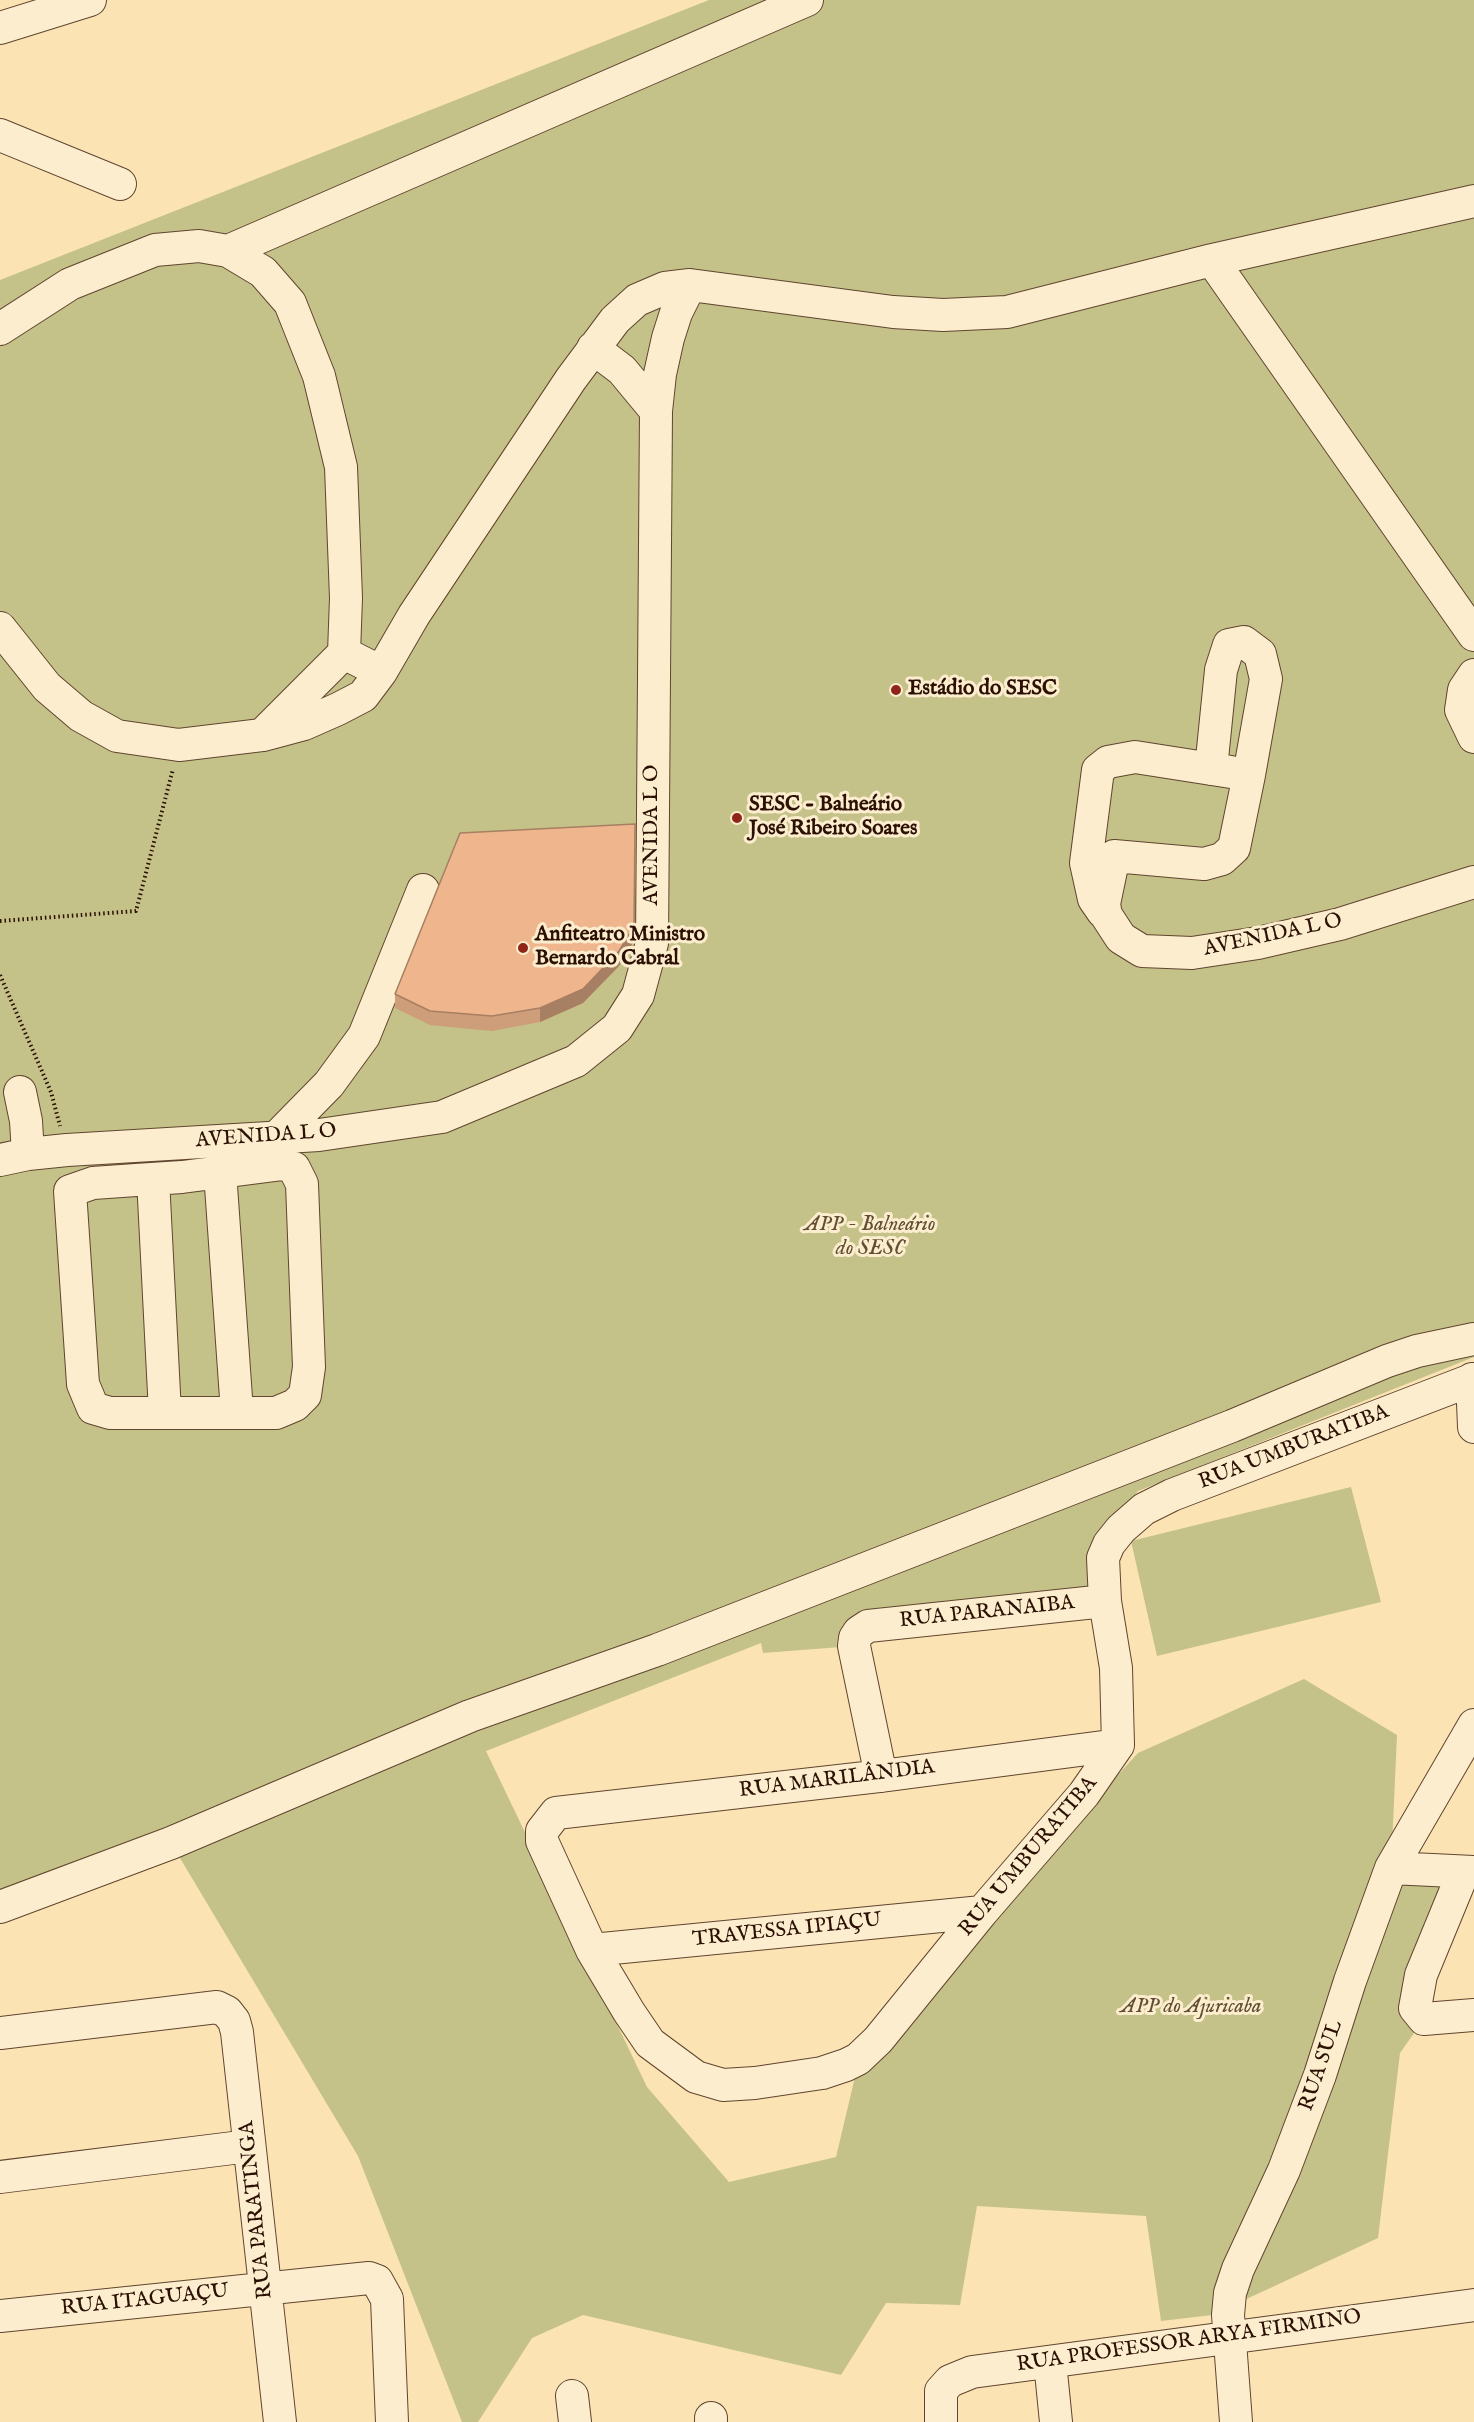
<!DOCTYPE html>
<html>
<head>
<meta charset="utf-8">
<style>
  body { margin:0 }
  canvas { display:block; background:#fbe3b3 }
</style>
</head>
<body>
<canvas width="1474" height="2422"></canvas>
<script>
const g = document.querySelector('canvas').getContext('2d');
g.lineJoin = 'round';
function fillPath(path, color) {
  g.fillStyle = color;
  g.fill(path, 'evenodd');
}
function poly(rows) {
  const path = new Path2D();
  for (const r of rows) {
    path.moveTo(r[0], r[1]);
    for (let i = 2; i < r.length; i += 2) path.lineTo(r[i], r[i + 1]);
  }
  return path;
}
function trace(path, color, width, dash) {
  g.strokeStyle = color;
  g.lineWidth = width;
  g.lineCap = dash ? 'butt' : 'round';
  g.setLineDash(dash || []);
  g.stroke(path);
}
function label(font, color, halo, rows, align = 'center') {
  g.font = font + ' "IM FELL English",serif';
  g.lineWidth = 6;
  g.setLineDash([]);
  g.textBaseline = 'middle';
  g.strokeStyle = halo;
  g.fillStyle = color;
  for (const [text, x, y, turn = 0] of rows) {
    g.save();
    g.translate(x, y);
    g.rotate((+turn || 0) * Math.PI / 180);
    g.textAlign = isNaN(turn) ? turn : align;
    if (halo) g.strokeText(text, 0, 0);
    g.fillText(text, 0, 0);
    g.restore();
  }
}
fillPath(poly([
  [709,0,1474,0,1474,1357,1138,1491,1107,1526,1095,1602,868,1626,854,1646,763,1653,761,1643,486,1751,647,2087,729,2182,836,2157,860,2056,1138,1753,1304,1679,1397,1735,1391,1868,1463,1873,1424,2019,1400,2053,1378,2238,1212,2315,1161,2321,1146,2216,977,2206,960,2305,886,2303,841,2375,583,2315,532,2338,478,2422,462,2422,358,2156,171,1843,0,1915,0,280],
  [1351,1487,1381,1602,1157,1656,1131,1541]
]), '#c4c289');
const minor = poly([
  [0,28,90,0],
  [0,135,120,184],
  [228,251,807,0],
  [1212,260,1474,635],
  [0,329,70,284,155,250,199,246,228,251,263,272,290,303,319,376,341,467,346,598,344,653],
  [593,348,622,370,656,411],
  [0,628,47,687,81,716,117,736,179,745,262,735,344,653,381,672,414,615,571,379,615,320,637,300,665,288,690,285,893,312,943,315,1007,312,1212,260,1474,201],
  [1474,675,1464,690,1461,710,1474,737],
  [263,735,304,724,338,709,363,696,381,672],
  [1211,769,1221,670,1229,645,1244,642,1260,654,1266,679,1249,775,1234,848,1222,859,1204,864,1114,856,1104,904,1106,915,1121,938,1142,951,1192,953,1258,943,1340,924,1474,882],
  [1103,912,1094,899,1086,863,1098,770,1108,762,1135,757,1231,772],
  [20,1092,26,1121,28,1154],
  [276,1138,329,1084,364,1036,423,890],
  [0,1160,28,1154,67,1150,319,1135,442,1117,576,1061,617,1028,638,995,652,943,656,411,660,374,668,338,676,313,690,285],
  [220,1172,237,1412],
  [153,1179,165,1413,276,1413,295,1405,305,1395,309,1367,302,1184,294,1168,283,1164,182,1177,136,1180,93,1183,70,1191,83,1384,93,1408,110,1413,165,1413],
  [1472,1379,1474,1427],
  [1118,1745,881,1776,556,1813,542,1831,542,1841,592,1950,629,2012,650,2043,696,2077,723,2085,755,2083,822,2073,846,2065,858,2059,878,2040,982,1912,1084,1794,1118,1745,1116,1668,1105,1601,1103,1558,1109,1544,1121,1529,1144,1509,1172,1495,1474,1379],
  [881,1776,854,1646,855,1638,859,1632,868,1626,1105,1601],
  [1391,1868,1474,1872],
  [1463,1873,1421,1975,1415,2008,1424,2019,1474,2015],
  [0,1907,171,1843,470,1716,657,1650,1232,1426,1387,1361,1417,1351,1474,1339],
  [592,1950,982,1912],
  [0,2033,217,2007,227,2012,234,2021,237,2032,280,2422],
  [0,2177,249,2146],
  [0,2316,369,2278,377,2281,387,2299,392,2422],
  [1050,2362,1056,2422],
  [572,2396,575,2422],
  [711,2418,711,2422],
  [941,2422,941,2391,950,2381,972,2372,1474,2305],
  [1236,2422,1228,2315,1230,2293,1238,2269,1284,2170,1320,2075,1350,1981,1391,1868,1474,1725]
]);
trace(minor, '#60452f', 34);
trace(poly([
  [0,921,136,911,173,769],
  [0,975,51,1092,60,1126]
]), '#2c1003', 4, [1.5, 3]);
trace(minor, '#fcedce', 32);
fillPath(poly([
  [634,941,619,966,583,1003,540,1022,492,1031,430,1025,395,1008,395,994]
]), '#ce9d79');
fillPath(poly([
  [635,824,634,941,619,966,583,1003,540,1022,540,1008]
]), '#a77f63');
const building = poly([
  [635,824,634,926,619,951,583,989,540,1008,492,1016,430,1011,395,994,460,833,635,824]
]);
fillPath(building, '#efb68d');
trace(building, '#a77f63', 1.5);
for (const [x, y, r, color] of [
  [896,690,6,"#8f2418"],
  [737,818,6,"#8f2418"],
  [523,948,6,"#8f2418"]
]) {
  const dot = new Path2D();
  dot.arc(x, y, r, 0, 2 * Math.PI);
  g.fillStyle = color;
  g.fill(dot);
  trace(dot, '#fcedce', 2);
}
label('bold 21px', '#2c1003', '#fcedce', [
  ["Estádio do SESC",908,690],
  ["SESC - Balneário",749,806],
  ["José Ribeiro Soares",749,830],
  ["Anfiteatro Ministro",535,936],
  ["Bernardo Cabral",535,960]
], 'left');
label('21px', '#2c1003', '#fcedce', [
  ["AVENIDA L O",653,835,-90],
  ["AVENIDA L O",1273,936,-12],
  ["AVENIDA L O",266,1137,-4],
  ["RUA UMBURATIBA",1294,1448,-21],
  ["RUA PARANAIBA",987,1613,-6],
  ["RUA MARILÂNDIA",837,1780,-7],
  ["RUA UMBURATIBA",1029,1857,-50],
  ["TRAVESSA IPIAÇU",787,1931,-6],
  ["RUA SUL",1322,2066,-71],
  ["RUA PARATINGA",257,2210,-96],
  ["RUA ITAGUAÇU",145,2301,-6],
  ["RUA PROFESSOR ARYA FIRMINO",1189,2342,-8]
]);
label('italic 21px', '#614e32', '#fcedce', [
  ["APP - Balneário",870,1226],
  ["do SESC",870,1250],
  ["APP do Ajuricaba",1191,2008]
]);
</script>
</body>
</html>
